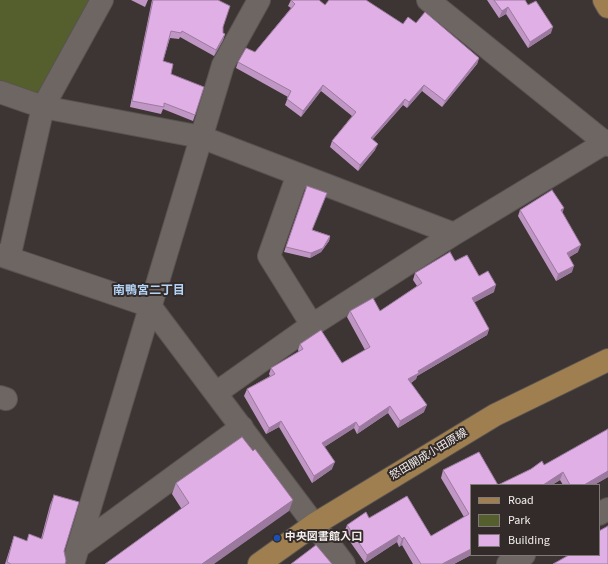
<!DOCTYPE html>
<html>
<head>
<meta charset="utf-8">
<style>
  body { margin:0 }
  #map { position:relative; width:608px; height:564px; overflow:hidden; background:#3c3533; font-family:"Source Sans 3",sans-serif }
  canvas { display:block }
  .legend { position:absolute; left:470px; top:484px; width:130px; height:72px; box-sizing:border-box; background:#322b29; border:1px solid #7f7977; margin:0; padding:5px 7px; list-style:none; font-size:12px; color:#f3eeec }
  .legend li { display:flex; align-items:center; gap:8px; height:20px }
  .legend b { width:20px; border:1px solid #7f7977 }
</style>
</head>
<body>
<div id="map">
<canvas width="608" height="564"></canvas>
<ul class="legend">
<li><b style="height:5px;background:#9f7f4f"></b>Road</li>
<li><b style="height:11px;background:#555f2d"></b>Park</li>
<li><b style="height:11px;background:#dfafe5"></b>Building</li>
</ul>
</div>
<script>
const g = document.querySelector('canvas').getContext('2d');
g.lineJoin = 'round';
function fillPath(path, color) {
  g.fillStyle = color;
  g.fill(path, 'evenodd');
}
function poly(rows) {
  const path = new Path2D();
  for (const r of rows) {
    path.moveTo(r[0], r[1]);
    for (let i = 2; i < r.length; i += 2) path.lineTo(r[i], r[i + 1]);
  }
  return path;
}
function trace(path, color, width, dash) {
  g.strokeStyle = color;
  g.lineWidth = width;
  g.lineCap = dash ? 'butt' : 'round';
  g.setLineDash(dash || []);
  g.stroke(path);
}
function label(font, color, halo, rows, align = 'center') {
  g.font = font + ' "Source Sans 3","Noto Sans JP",sans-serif';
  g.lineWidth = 4;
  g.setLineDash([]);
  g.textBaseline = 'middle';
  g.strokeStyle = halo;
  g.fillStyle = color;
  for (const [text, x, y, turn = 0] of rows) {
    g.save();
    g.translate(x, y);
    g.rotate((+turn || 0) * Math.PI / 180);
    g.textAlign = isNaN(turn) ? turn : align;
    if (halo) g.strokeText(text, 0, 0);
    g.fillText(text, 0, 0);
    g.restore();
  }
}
fillPath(poly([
  [0,0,91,0,40,97,0,83]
]), '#555f2d');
const minor = poly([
  [428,0,608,145],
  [0,92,43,107,201,137,454,234],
  [298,174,269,256,312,325],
  [0,255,150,306,344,564],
  [9,258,43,107,102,0],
  [216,393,312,325,454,234,608,141],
  [0,397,6,399],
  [599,514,608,509],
  [78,547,242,427],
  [73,564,223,65,259,0],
  [508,564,524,555]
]);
const major = poly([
  [604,0,608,7],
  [259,564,315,524,495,415,608,360]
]);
trace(minor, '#595351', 24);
trace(major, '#595351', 24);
trace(minor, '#6e6663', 22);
trace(major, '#9f7f4f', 22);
fillPath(poly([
  [131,0,148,0,145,7],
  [152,0,218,0,223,27,223,33,225,34,223,40,214,56,180,37,179,39,170,38,163,61,195,115,193,121,163,109,161,114,130,107],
  [291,0,325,5,369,3,403,24,416,23,479,58,477,64,442,107,422,91,407,108,403,105,372,140,375,150,358,171,330,147,332,141,352,116,321,91,301,117,285,105,288,97,236,68,238,62,255,52,291,8,288,6],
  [487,0,525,0,528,5,551,33,528,48,506,14,499,18],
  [307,186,313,230,330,236,329,241,321,252,310,258,284,252],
  [520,210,562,213,578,252,569,257,572,272,556,281,518,216],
  [455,261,479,276,494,292,474,302,489,329,487,335,417,376,416,379,411,383,424,412,398,428,388,413,357,434,354,428,324,447,332,469,312,483,279,427,266,434,244,396,247,389,270,376,269,374,271,368,299,352,298,350,300,344,342,363,365,350,347,317,350,311,380,311,417,286,413,280,415,273],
  [544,465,608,477,594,485,563,485,560,480,552,485,471,485,471,555,454,564,413,564,402,545,399,547,397,542,365,563,344,533,347,525,369,518,431,536,464,517,441,478,443,470,498,485],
  [176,483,289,511,181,508,172,494],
  [54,495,64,551,65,564,5,564,14,536,27,541,29,534,41,539,50,505]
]), '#c096c5');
fillPath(poly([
  [508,7,506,14,499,18,502,11],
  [553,27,551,33,528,48,530,42],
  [225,34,223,40,214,56,216,50],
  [479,58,477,64,442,107,445,101],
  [323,85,321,91,301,117,303,111],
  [424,85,422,91,407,108,409,102],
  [405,99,403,105,368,144,371,138],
  [378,144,375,150,358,171,360,165],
  [564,208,562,215,561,210],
  [330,236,329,241,321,252,310,258,311,253],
  [581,245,578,252,565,260,567,253],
  [574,266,572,272,556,281,558,274],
  [496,285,494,292,470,305,472,298],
  [489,329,487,335,417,376,416,379,406,385,408,379,418,371],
  [427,405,424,412,398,428,400,421],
  [390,406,388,413,357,434,359,427],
  [281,421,279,427,266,434,269,428],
  [356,422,354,428,320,450,322,443],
  [335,462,332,469,312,483,314,476],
  [608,471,608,477,594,485,584,485],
  [563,472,560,480,552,485,543,485],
  [293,500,289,511,214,564,202,564],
  [399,535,397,542,365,563,367,555],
  [404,537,402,545,399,547,402,539],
  [471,549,471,555,454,564,442,564]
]), '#9c7aa0');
const building = poly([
  [153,0,218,0,230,6,223,27,223,33,225,34,216,50,182,31,181,33,171,31,163,61,173,64,171,74,204,87,195,115,164,103,164,107,132,101,153,0],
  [291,0,319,0,325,5,329,0,366,0,403,24,408,17,416,23,425,12,479,58,445,101,424,85,409,102,405,99,371,138,378,144,360,165,332,141,356,112,323,85,303,111,287,99,291,91,238,62,246,48,255,52,295,4,291,0],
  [494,0,525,0,528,5,536,1,553,27,530,42,508,7,502,11,494,0],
  [307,186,327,193,312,230,330,236,323,248,311,253,286,247,307,186],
  [552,190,564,208,561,210,581,245,567,253,574,266,558,274,520,210,552,190],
  [450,252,455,261,467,255,479,276,488,271,496,285,472,298,489,329,418,371,419,373,408,379,427,405,400,421,390,406,359,427,356,422,322,443,335,462,314,476,281,421,269,428,247,389,275,374,271,368,303,349,300,344,321,330,342,363,370,347,350,311,373,298,380,311,422,283,415,273,450,252],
  [608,429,608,471,584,485,570,485,563,472,543,485,471,485,471,549,442,564,421,564,404,537,402,539,399,535,367,555,347,525,366,512,369,518,407,496,431,536,469,514,443,470,479,452,498,485,531,469,542,461,544,465,608,429],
  [242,437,253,451,255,449,293,500,202,564,105,564,189,503,176,483,242,437],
  [54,495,79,502,64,551,66,561,65,564,11,564,7,562,14,536,27,541,29,534,42,539,54,495],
  [608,526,608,564,553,564,569,555,599,555,599,531,608,526],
  [316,545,332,564,291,564,316,545]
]);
fillPath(building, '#dfafe5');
trace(building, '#9c7aa0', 1);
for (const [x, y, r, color] of [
  [277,538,4,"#1a4fb4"]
]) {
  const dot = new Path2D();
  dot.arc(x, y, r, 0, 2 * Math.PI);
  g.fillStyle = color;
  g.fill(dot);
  trace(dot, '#322b29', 1.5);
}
label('11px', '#f3eeec', '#322b29', [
  ["怒田開成小田原線",429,455,-31]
]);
label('bold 11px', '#f3eeec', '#322b29', [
  ["中央図書館入口",285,538]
], 'left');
label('bold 12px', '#b3d4f7', '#322b29', [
  ["南鴨宮二丁目",149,291]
]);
</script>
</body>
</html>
